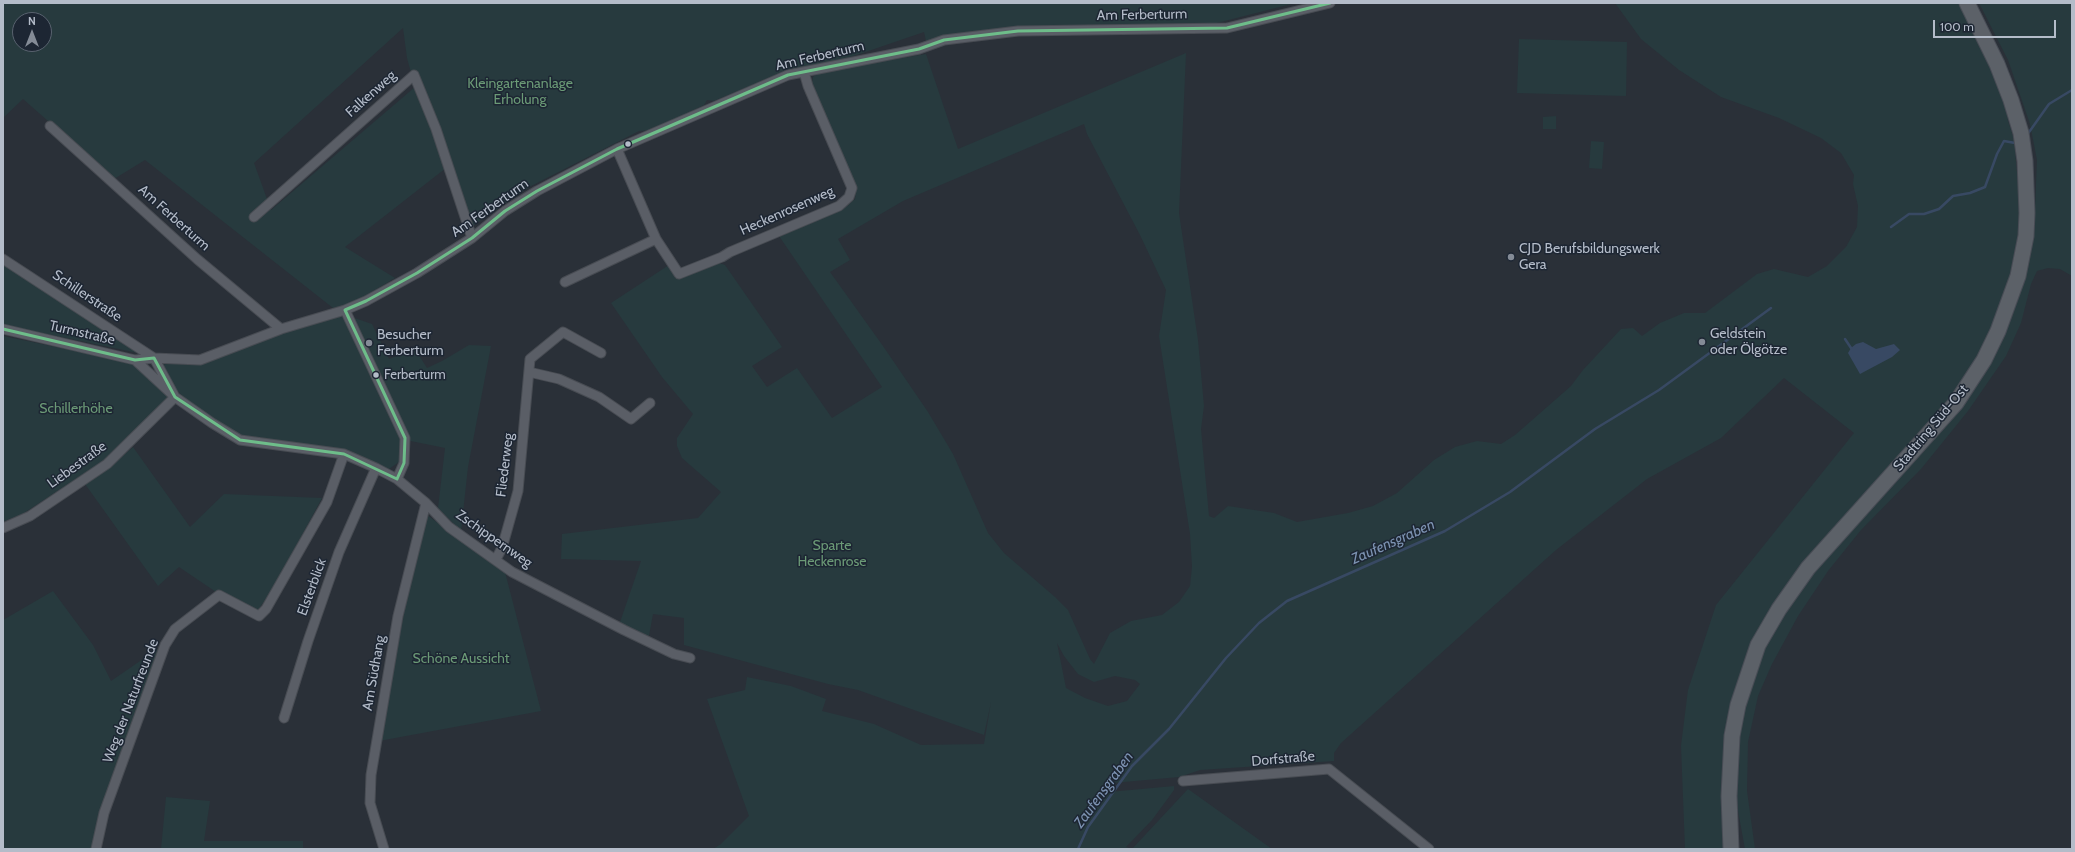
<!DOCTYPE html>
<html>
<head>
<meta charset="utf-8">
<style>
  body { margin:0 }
  #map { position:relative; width:2075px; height:852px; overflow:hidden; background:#2a3038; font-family:Cabin,sans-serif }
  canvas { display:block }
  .frame { position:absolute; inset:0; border:4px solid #b4bcc9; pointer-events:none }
  .north { position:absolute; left:12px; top:12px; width:40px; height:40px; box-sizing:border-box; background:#1d2633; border:1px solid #59626f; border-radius:50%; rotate:0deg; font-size:11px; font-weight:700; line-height:16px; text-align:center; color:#b4bcc9 }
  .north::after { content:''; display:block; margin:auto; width:14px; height:18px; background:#848b96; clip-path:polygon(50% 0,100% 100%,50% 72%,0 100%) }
  .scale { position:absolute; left:1933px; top:20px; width:123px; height:18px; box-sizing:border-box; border:2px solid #b4bcc9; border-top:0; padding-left:5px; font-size:12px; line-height:14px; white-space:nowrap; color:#b4bcc9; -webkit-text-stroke:3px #1d2633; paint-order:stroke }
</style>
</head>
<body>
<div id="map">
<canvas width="2075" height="852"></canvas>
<div class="frame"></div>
<div class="north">N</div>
<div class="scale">100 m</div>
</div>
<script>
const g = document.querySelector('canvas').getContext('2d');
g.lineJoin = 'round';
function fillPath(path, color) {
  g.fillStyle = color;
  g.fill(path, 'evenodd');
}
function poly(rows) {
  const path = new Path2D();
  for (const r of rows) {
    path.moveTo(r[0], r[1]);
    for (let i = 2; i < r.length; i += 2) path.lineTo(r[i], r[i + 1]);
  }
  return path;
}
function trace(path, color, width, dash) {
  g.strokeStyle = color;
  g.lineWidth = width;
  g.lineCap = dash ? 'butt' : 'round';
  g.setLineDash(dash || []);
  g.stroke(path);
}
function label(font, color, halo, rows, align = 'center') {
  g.font = font + ' Cabin,sans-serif';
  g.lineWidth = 3;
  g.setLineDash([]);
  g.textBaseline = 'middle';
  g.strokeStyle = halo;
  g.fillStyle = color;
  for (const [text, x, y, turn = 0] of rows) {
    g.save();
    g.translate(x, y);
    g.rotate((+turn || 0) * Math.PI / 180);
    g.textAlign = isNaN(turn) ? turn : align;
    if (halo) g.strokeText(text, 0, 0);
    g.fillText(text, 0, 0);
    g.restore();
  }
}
fillPath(poly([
  [3,3,1295,3,1213,24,1009,28,926,41,924,32,842,60,788,70,714,101,707,100,704,105,655,130,639,131,531,186,471,227,446,168,345,247,395,278,348,306,333,308,145,160,114,179,23,99,3,118],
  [20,20,44,20,44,44,20,44],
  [403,28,407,58,415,87,271,210,254,163],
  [1615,3,1959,3,1988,61,2007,107,2008,121,2014,139,2017,173,2021,173,2022,219,2015,265,1991,335,1951,399,1841,523,1741,678,1726,849,1685,849,1681,746,1688,690,1716,605,1854,433,1784,378,1721,438,1647,479,1556,550,1341,743,1334,753,1334,761,1200,770,1179,777,1113,783,1109,792,1174,786,1174,790,1152,820,1126,847,1132,849,1188,789,1272,849,713,849,721,844,749,816,707,699,745,690,747,677,791,686,826,699,822,711,874,724,921,745,984,744,991,702,984,735,858,690,828,684,684,645,684,618,653,614,649,636,619,625,641,561,561,559,562,534,698,518,721,492,682,458,677,446,677,438,693,414,662,377,611,303,669,265,676,278,716,262,725,265,782,347,752,366,767,387,797,368,832,418,882,387,779,236,847,206,855,199,856,190,812,83,813,77,820,72,926,54,958,149,1186,53,1179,213,1198,340,1204,406,1201,429,1209,516,1214,518,1228,506,1274,513,1297,522,1348,513,1373,506,1397,493,1434,460,1455,447,1477,441,1501,444,1515,435,1571,386,1583,370,1621,329,1633,328,1642,336,1660,323,1684,313,1705,313,1757,274,1774,269,1808,277,1827,266,1846,247,1857,227,1858,206,1853,184,1854,175,1841,153,1821,138,1779,118,1721,97,1679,70,1641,39],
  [1084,124,1087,134,1140,235,1166,290,1159,336,1190,534,1192,567,1190,586,1179,602,1162,615,1131,621,1110,633,1094,664,1090,659,1068,610,1055,597,1004,553,988,533,953,454,928,412,883,346,830,272,850,260,838,239,903,201],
  [1057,643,1064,656,1078,674,1094,682,1115,676,1135,680,1140,684,1127,701,1108,706,1085,698,1066,688],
  [1979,3,2072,3,2072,276,2060,269,2048,268,2037,271,2031,284,2021,323,2006,356,1968,411,1921,469,1861,530,1828,571,1798,616,1772,664,1758,696,1748,742,1747,791,1755,849,1745,849,1736,800,1739,731,1757,662,1793,597,1992,359,2012,316,2022,287,2034,234,2037,160,2030,124,2008,60],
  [1519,39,1627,42,1626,96,1517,93],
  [1556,116,1556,129,1543,129,1543,117],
  [1591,141,1604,142,1602,169,1589,168],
  [3,263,143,354,3,325],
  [340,313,372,324,389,359,415,349,427,368,442,361,469,345,491,346,468,467,461,531,438,508,445,448,401,439,399,462,389,469,346,450,241,435,214,421,187,400,167,381,163,365,168,363,202,364,283,331],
  [3,336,134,363,172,398,102,462,24,513,3,522],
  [133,447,190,527,224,494,322,498,273,589,253,617,179,567,158,586,85,484,110,467],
  [427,515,505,572,541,711,379,741,415,557],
  [53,591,93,645,111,681,162,646,92,849,3,849,3,620],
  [166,797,210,801,204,841,303,841,303,849,161,849]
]), '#273a3e');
fillPath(poly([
  [1863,342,1876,349,1894,344,1900,350,1892,357,1860,374,1848,353,1851,348,1856,344]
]), '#384963');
trace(poly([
  [2027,135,2049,104,2072,90],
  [1891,227,1909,214,1924,214,1939,209,1953,196,1970,193,1985,187,1997,154,2004,141,2015,143,2018,141],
  [1845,339,1851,348],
  [1078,849,1088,827,1132,766,1169,729,1226,658,1259,623,1287,601,1445,531,1510,492,1595,429,1659,390,1771,308]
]), '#384963', 2.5);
const street = poly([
  [50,126,197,259,281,329],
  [617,149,656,239,679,274,722,257,730,252,839,206,849,197,852,188,808,86,804,72],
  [254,217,414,75,436,129,472,238],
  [3,259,154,358],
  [565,282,656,239],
  [345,310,405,438,404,463,397,479],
  [3,329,135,360,154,358,200,360,281,329,345,310,366,301,417,273,472,238,505,211,537,191,617,149,788,75,919,49,944,40,1018,31,1227,28,1330,3],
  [154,358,175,397,212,423,240,440,344,454,376,468,397,479,426,503,449,527,512,572,624,630,674,654,690,658],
  [529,372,559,379,599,397,631,419,650,403],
  [3,528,30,516,107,464,175,397,135,360],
  [496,559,502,548,518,491,530,359,563,332,601,353],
  [284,718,308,641,339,552,376,468],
  [1183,781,1329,769,1429,849],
  [96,849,104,813,165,645,175,629,219,595,259,616,266,609,327,502,344,454],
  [384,849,370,803,371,775,398,616,426,503]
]);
const primary = poly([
  [1731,849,1729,796,1732,736,1738,705,1758,645,1779,609,1808,568,1956,403,1984,360,1998,331,2018,276,2026,236,2027,213,2025,161,2021,133,2011,100,1997,64,1967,3]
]);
trace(street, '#484c53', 11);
trace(primary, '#484c55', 17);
trace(street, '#5a5e66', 9);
trace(primary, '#5c6168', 15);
trace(poly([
  [3,329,135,360,154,358,175,397,240,440,344,454,397,479,404,463,405,438,345,310,366,301,417,273,472,238,505,211,537,191,617,149,788,75,919,49,944,40,1018,31,1227,28,1330,3]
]), '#6ebd8a', 3);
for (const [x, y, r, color] of [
  [628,144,3.5,"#b4bcc9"],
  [1511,257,4,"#848b96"],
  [1702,342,4,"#848b96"],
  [369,343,4,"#848b96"],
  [376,375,3.5,"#b4bcc9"]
]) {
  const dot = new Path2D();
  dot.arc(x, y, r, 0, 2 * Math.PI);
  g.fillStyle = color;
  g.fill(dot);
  trace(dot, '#1d2633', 1.5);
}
label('13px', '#b4bcc9', '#1d2633', [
  ["Ferberturm",384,375]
], 'left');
label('14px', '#b4bcc9', '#1d2633', [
  ["Am Ferberturm",1142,15,-1],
  ["Am Ferberturm",820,56,-13],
  ["Falkenweg",371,94,-42],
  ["Am Ferberturm",490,208,-35],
  ["Heckenrosenweg",787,211,-24],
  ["Am Ferberturm",174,218,42],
  ["Schillerstraße",87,296,34],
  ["Turmstraße",82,333,13],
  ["Stadtring Süd-Ost",1931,428,-50],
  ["Liebestraße",77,465,-36],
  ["Fliederweg",505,465,-83],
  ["Zschippernweg",494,539,35],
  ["Elsterblick",312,587,-70],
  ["Am Südhang",374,673,-80],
  ["Weg der Naturfreunde",131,701,-69],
  ["Dorfstraße",1283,759,-5]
]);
label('14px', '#6b9a76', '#1d2633', [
  ["Kleingartenanlage",520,84],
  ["Erholung",520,100],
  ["Schillerhöhe",76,409],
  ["Sparte",832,546],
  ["Heckenrose",832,562],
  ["Schöne Aussicht",461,659]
]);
label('14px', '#b4bcc9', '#1d2633', [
  ["CJD Berufsbildungswerk",1519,249],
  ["Gera",1519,265],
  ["Geldstein",1710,334],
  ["oder Ölgötze",1710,350],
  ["Besucher",377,335],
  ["Ferberturm",377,351]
], 'left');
label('italic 15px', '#7c92b1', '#1d2633', [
  ["Zaufensgraben",1393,542,-24],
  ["Zaufensgraben",1104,790,-54]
]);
</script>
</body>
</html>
